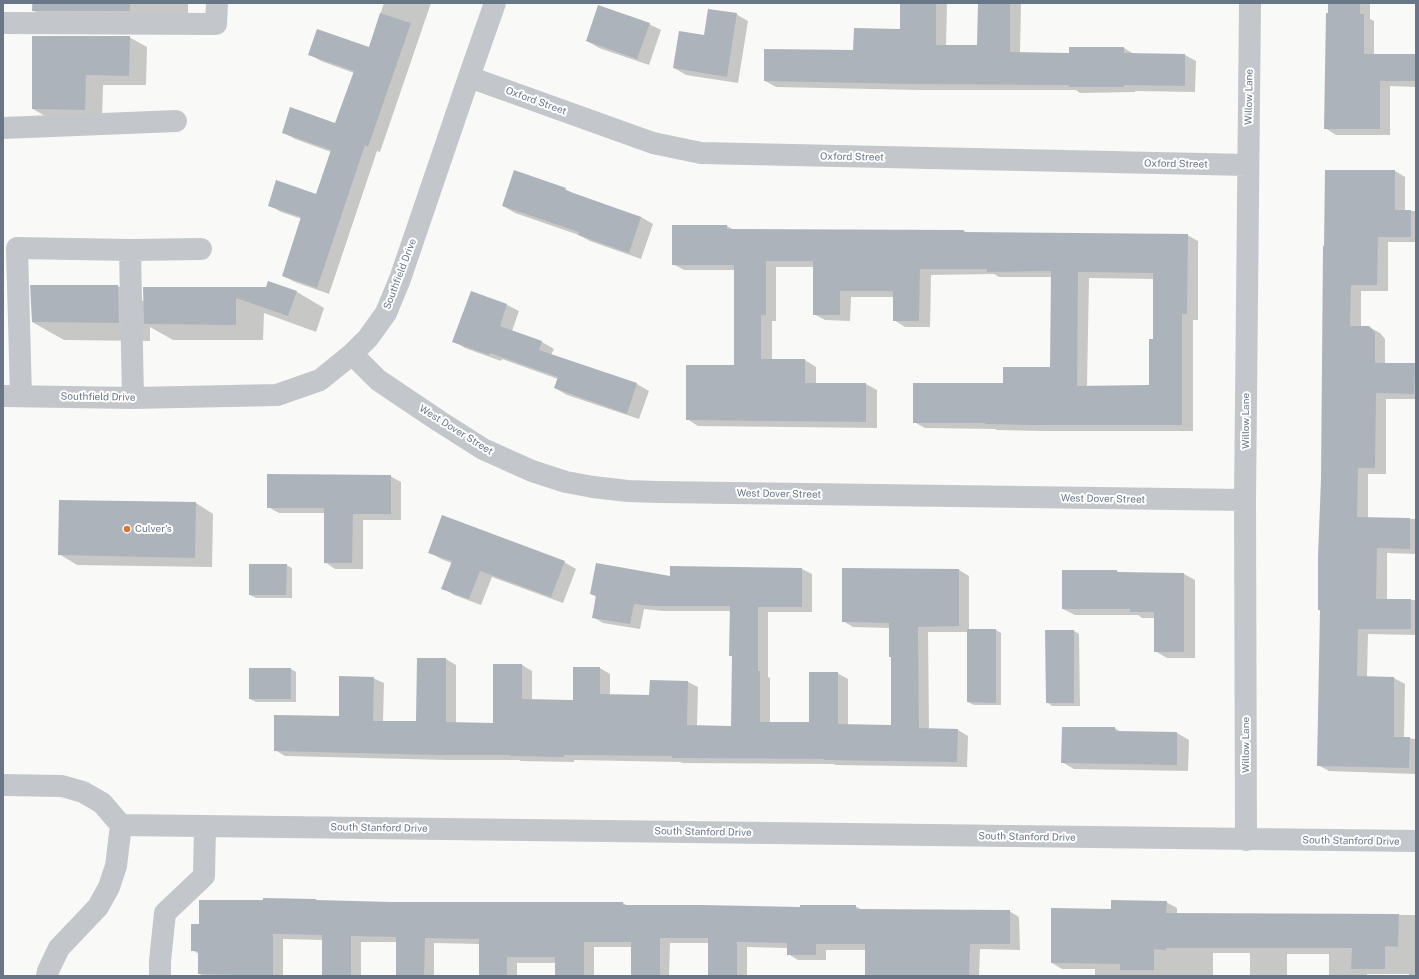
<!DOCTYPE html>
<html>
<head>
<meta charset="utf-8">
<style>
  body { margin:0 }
  #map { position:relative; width:1419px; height:979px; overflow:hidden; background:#f9faf8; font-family:"Public Sans",sans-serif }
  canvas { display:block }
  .frame { position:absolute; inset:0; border:4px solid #697688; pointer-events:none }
</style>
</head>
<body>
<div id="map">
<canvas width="1419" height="979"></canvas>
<div class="frame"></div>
</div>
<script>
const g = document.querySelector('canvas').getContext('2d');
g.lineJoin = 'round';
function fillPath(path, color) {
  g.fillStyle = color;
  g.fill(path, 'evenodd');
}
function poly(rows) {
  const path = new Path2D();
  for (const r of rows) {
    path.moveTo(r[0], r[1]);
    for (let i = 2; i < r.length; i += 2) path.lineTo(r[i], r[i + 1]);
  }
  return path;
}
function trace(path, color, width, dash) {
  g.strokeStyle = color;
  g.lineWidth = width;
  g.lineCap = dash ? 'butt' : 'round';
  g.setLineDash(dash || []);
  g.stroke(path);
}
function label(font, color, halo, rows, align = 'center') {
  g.font = font + ' "Public Sans",sans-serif';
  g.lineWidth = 4;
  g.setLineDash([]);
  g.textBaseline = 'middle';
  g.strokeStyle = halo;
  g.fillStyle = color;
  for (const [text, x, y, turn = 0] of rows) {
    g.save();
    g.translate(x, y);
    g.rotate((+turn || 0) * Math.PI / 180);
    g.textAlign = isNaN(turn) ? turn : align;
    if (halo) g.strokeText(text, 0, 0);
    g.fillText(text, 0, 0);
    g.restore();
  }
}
fillPath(poly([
  [32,3,188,3,188,29,63,28,32,10],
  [384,3,431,3,380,152,377,151,329,294,295,282,283,276,302,219,281,212,269,205,316,195,331,152,295,139,283,132,336,124,354,73,321,61,309,54,369,48],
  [901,3,947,3,946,46,978,46,979,3,1021,3,1020,53,1070,54,1124,48,1134,54,1185,55,1196,61,1195,92,1135,91,1135,92,1080,93,1076,90,919,90,776,87,765,81,854,51,901,30],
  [1329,3,1370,3,1370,19,1374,21,1374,55,1416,55,1416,87,1390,86,1390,135,1336,135,1325,128],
  [736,14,748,21,738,83,686,75,674,68,705,36],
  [649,24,661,30,649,65,599,48,587,41],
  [129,37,147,47,146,85,103,85,102,120,50,119,33,109],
  [1395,171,1405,177,1405,211,1416,211,1416,242,1388,242,1388,291,1361,291,1361,327,1369,327,1380,333,1385,339,1385,364,1416,365,1416,399,1386,399,1386,474,1368,474,1368,518,1416,519,1416,554,1387,553,1387,600,1416,600,1416,635,1368,634,1367,677,1394,678,1405,684,1404,738,1416,739,1416,774,1329,771,1318,765,1321,611,1319,610,1322,480,1324,247],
  [565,189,578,196,641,217,653,224,641,259,590,241,579,235,515,213,503,206],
  [727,226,734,230,964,231,968,233,1187,235,1198,241,1198,320,1193,320,1193,431,1043,431,997,430,995,429,925,428,914,422,1004,384,1051,368,1052,277,999,277,994,274,931,275,930,327,905,327,894,320,894,297,851,297,850,321,825,320,814,314,814,267,776,267,776,321,772,321,772,360,805,360,816,367,816,384,866,384,877,390,877,428,698,426,687,419,735,366,735,270,684,270,673,264],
  [1089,278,1154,279,1154,340,1150,386,1087,387],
  [118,286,145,302,297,292,324,308,316,332,264,313,263,340,173,340,150,327,150,341,64,340,32,322],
  [472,292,507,305,519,311,512,331,542,342,554,349,551,355,637,384,649,391,639,419,567,395,555,388,558,379,502,359,501,361,465,348,454,341],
  [390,476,401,482,401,520,363,520,363,569,335,569,325,562,325,513,279,513,268,507],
  [196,503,213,514,212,567,77,565,59,554],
  [429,552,564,562,576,569,563,603,492,577,481,605,454,595,443,588,452,563,441,559],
  [286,565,292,568,292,598,256,598,250,595],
  [802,569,812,574,812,612,768,612,768,677,770,678,770,723,810,723,837,673,848,679,848,725,892,726,892,657,890,628,853,627,843,621,959,570,969,576,969,630,996,630,1001,633,1001,705,974,705,968,702,968,632,928,632,929,729,958,730,968,736,967,767,836,765,833,764,683,763,680,762,574,760,574,762,521,761,519,760,447,760,285,756,275,750,340,717,373,678,384,683,383,722,417,722,446,659,456,665,456,723,494,724,522,665,532,671,532,700,574,701,600,668,610,674,610,696,650,696,688,682,698,687,697,726,732,727,733,657,730,655,731,611,663,611,644,609,640,629,603,623,593,617,596,597,592,594,671,577],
  [1117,571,1120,573,1184,574,1195,580,1195,658,1167,658,1155,651,1155,618,1142,618,1138,615,1075,615,1063,609],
  [1074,631,1079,634,1080,706,1052,706,1047,702],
  [291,669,296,672,296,702,256,702,250,699],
  [1115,728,1122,733,1177,733,1189,740,1188,771,1074,769,1062,762],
  [316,900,318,901,391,903,623,903,628,906,801,908,855,906,862,910,1009,911,1019,917,1020,950,980,949,979,976,866,976,866,950,826,950,826,960,798,960,788,954,788,948,747,947,747,976,709,976,709,943,670,943,669,976,632,976,632,947,594,947,594,976,556,976,556,963,517,963,517,976,480,976,480,944,434,943,434,976,397,976,397,942,361,942,361,976,323,976,323,940,283,939,283,976,203,976,199,973,199,954,192,950,200,925],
  [1166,902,1177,908,1177,914,1416,915,1416,976,1409,976,1409,974,1367,974,1367,976,1329,976,1329,954,1287,954,1287,976,1250,976,1250,953,1213,953,1213,976,1095,976,1095,969,1062,969,1052,963,1112,910]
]), '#0003');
fillPath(poly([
  [33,3,130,3,130,11,32,11],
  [900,3,936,3,936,45,977,45,978,3,1010,3,1010,52,1069,53,1069,47,1124,47,1124,53,1185,54,1185,86,1124,85,1124,87,1069,87,1069,85,907,84,764,81,764,49,853,50,854,28,900,29],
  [1328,3,1360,3,1360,14,1364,14,1364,54,1416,54,1416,81,1380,81,1380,129,1324,129,1326,13,1328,13],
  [598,5,650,23,637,59,586,41],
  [708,9,737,13,727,77,673,68,679,31,704,35],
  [380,13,411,23,368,147,365,145,317,288,282,276,301,217,268,206,276,180,316,194,331,150,282,133,290,107,335,123,354,71,308,55,317,29,369,47],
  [32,36,130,36,129,76,86,75,85,110,32,109],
  [514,170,566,188,565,190,641,217,629,253,578,235,579,232,502,206],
  [1325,170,1395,170,1395,210,1411,210,1411,237,1378,237,1377,285,1351,285,1350,326,1369,326,1375,332,1375,363,1415,363,1414,394,1376,393,1375,468,1358,468,1357,517,1410,518,1410,549,1377,548,1376,599,1411,599,1411,629,1358,629,1357,676,1394,677,1394,737,1410,737,1409,768,1317,766,1320,610,1318,610,1318,556,1321,479,1323,246,1324,246],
  [672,225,727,225,727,229,964,230,964,232,1188,234,1187,314,1182,314,1182,425,1031,425,985,424,985,423,913,423,913,383,1003,383,1003,367,1050,367,1051,271,987,272,987,269,920,269,919,321,893,321,893,291,840,291,840,315,813,315,813,261,766,261,766,315,761,315,761,359,805,359,805,383,866,383,866,422,686,420,686,365,734,365,734,265,672,265],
  [1078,272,1153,273,1153,339,1149,339,1149,385,1077,386],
  [268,281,297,291,288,316,236,298,236,325,144,324,143,287,266,287],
  [30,285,118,285,119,323,32,322],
  [471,291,507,304,500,326,542,341,539,350,637,383,627,414,554,388,558,377,490,353,489,355,452,342],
  [267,474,391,475,391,514,353,514,352,563,324,563,324,508,267,508],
  [59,500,196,502,195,558,58,555],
  [442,515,565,561,551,597,480,571,469,599,441,589,452,561,428,553],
  [596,563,670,576,670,566,802,568,802,607,758,607,758,671,760,671,760,722,809,722,809,672,838,672,838,724,891,725,891,657,889,657,889,623,842,622,842,568,959,569,959,626,918,627,919,728,958,729,957,762,824,760,824,759,672,758,672,756,564,755,564,757,510,756,510,755,436,755,274,751,274,715,339,716,339,676,374,677,373,721,416,721,417,658,446,658,446,722,493,723,493,664,522,664,522,699,573,700,573,667,600,667,600,694,649,695,650,680,688,681,687,725,731,726,732,656,729,656,730,606,652,606,634,604,630,624,592,618,596,596,590,594],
  [249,564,287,564,286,595,249,595],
  [1062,570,1117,570,1117,572,1184,573,1184,652,1154,652,1154,612,1130,612,1130,609,1062,609],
  [967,629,996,629,996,703,967,702],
  [1045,630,1074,630,1074,703,1046,703],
  [249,668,291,668,291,699,249,699],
  [1062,727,1115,727,1115,731,1177,732,1177,765,1061,763],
  [263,898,316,899,316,900,391,902,623,902,623,905,701,905,800,907,800,905,856,905,856,909,1010,910,1010,944,970,944,969,976,865,976,865,944,816,944,816,955,787,955,787,943,737,942,737,976,708,976,708,938,660,938,660,976,631,976,631,942,584,942,584,976,555,976,555,957,507,957,507,976,479,976,479,939,425,938,424,976,396,976,396,937,351,936,351,976,322,976,322,935,273,934,273,976,198,974,198,951,191,951,191,924,199,924,199,900,263,900],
  [1111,900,1167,901,1166,913,1399,914,1398,947,1385,946,1385,969,1351,969,1352,948,1166,948,1166,950,1154,949,1154,970,1120,970,1120,964,1051,963,1051,908,1111,909]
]), '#acb3ba');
trace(poly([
  [3,23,216,24,217,3],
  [469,77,653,143,701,153,1248,165],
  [3,128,176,121],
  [130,250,201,249],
  [352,354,378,380,439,421,483,449,532,471,566,482,593,487,628,491,659,492,1245,500],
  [3,396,133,398,277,395,320,380,352,354,368,338,386,313,400,279,469,77,495,3],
  [21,396,17,248,130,250,133,398],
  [3,785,62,786,83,792,102,803,121,825,1416,841],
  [1246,840,1245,500,1250,3],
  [47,976,48,971,59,948,98,907,109,887,116,866,121,825],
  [160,976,160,961,165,913,204,876,205,826]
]), '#c3c7cb', 22);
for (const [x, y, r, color] of [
  [127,529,4,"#e17330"]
]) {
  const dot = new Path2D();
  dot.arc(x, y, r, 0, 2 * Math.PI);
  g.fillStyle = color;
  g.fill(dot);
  trace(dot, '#fff', 1.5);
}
label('10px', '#697688', '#fff', [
  ["Willow Lane",1249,97,-89],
  ["Oxford Street",536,101,20],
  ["Oxford Street",852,157,1],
  ["Oxford Street",1176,164,1],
  ["Southfield Drive",400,274,-69],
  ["Southfield Drive",98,397,1],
  ["Willow Lane",1246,421,-90],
  ["West Dover Street",456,430,32],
  ["West Dover Street",779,494,1],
  ["West Dover Street",1103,499,1],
  ["Willow Lane",1246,745,-90],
  ["South Stanford Drive",379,828,1],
  ["South Stanford Drive",703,832,1],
  ["South Stanford Drive",1027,837,1],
  ["South Stanford Drive",1351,841,1]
]);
label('10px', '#697688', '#fff', [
  ["Culver's",135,529]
], 'left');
</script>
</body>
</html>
